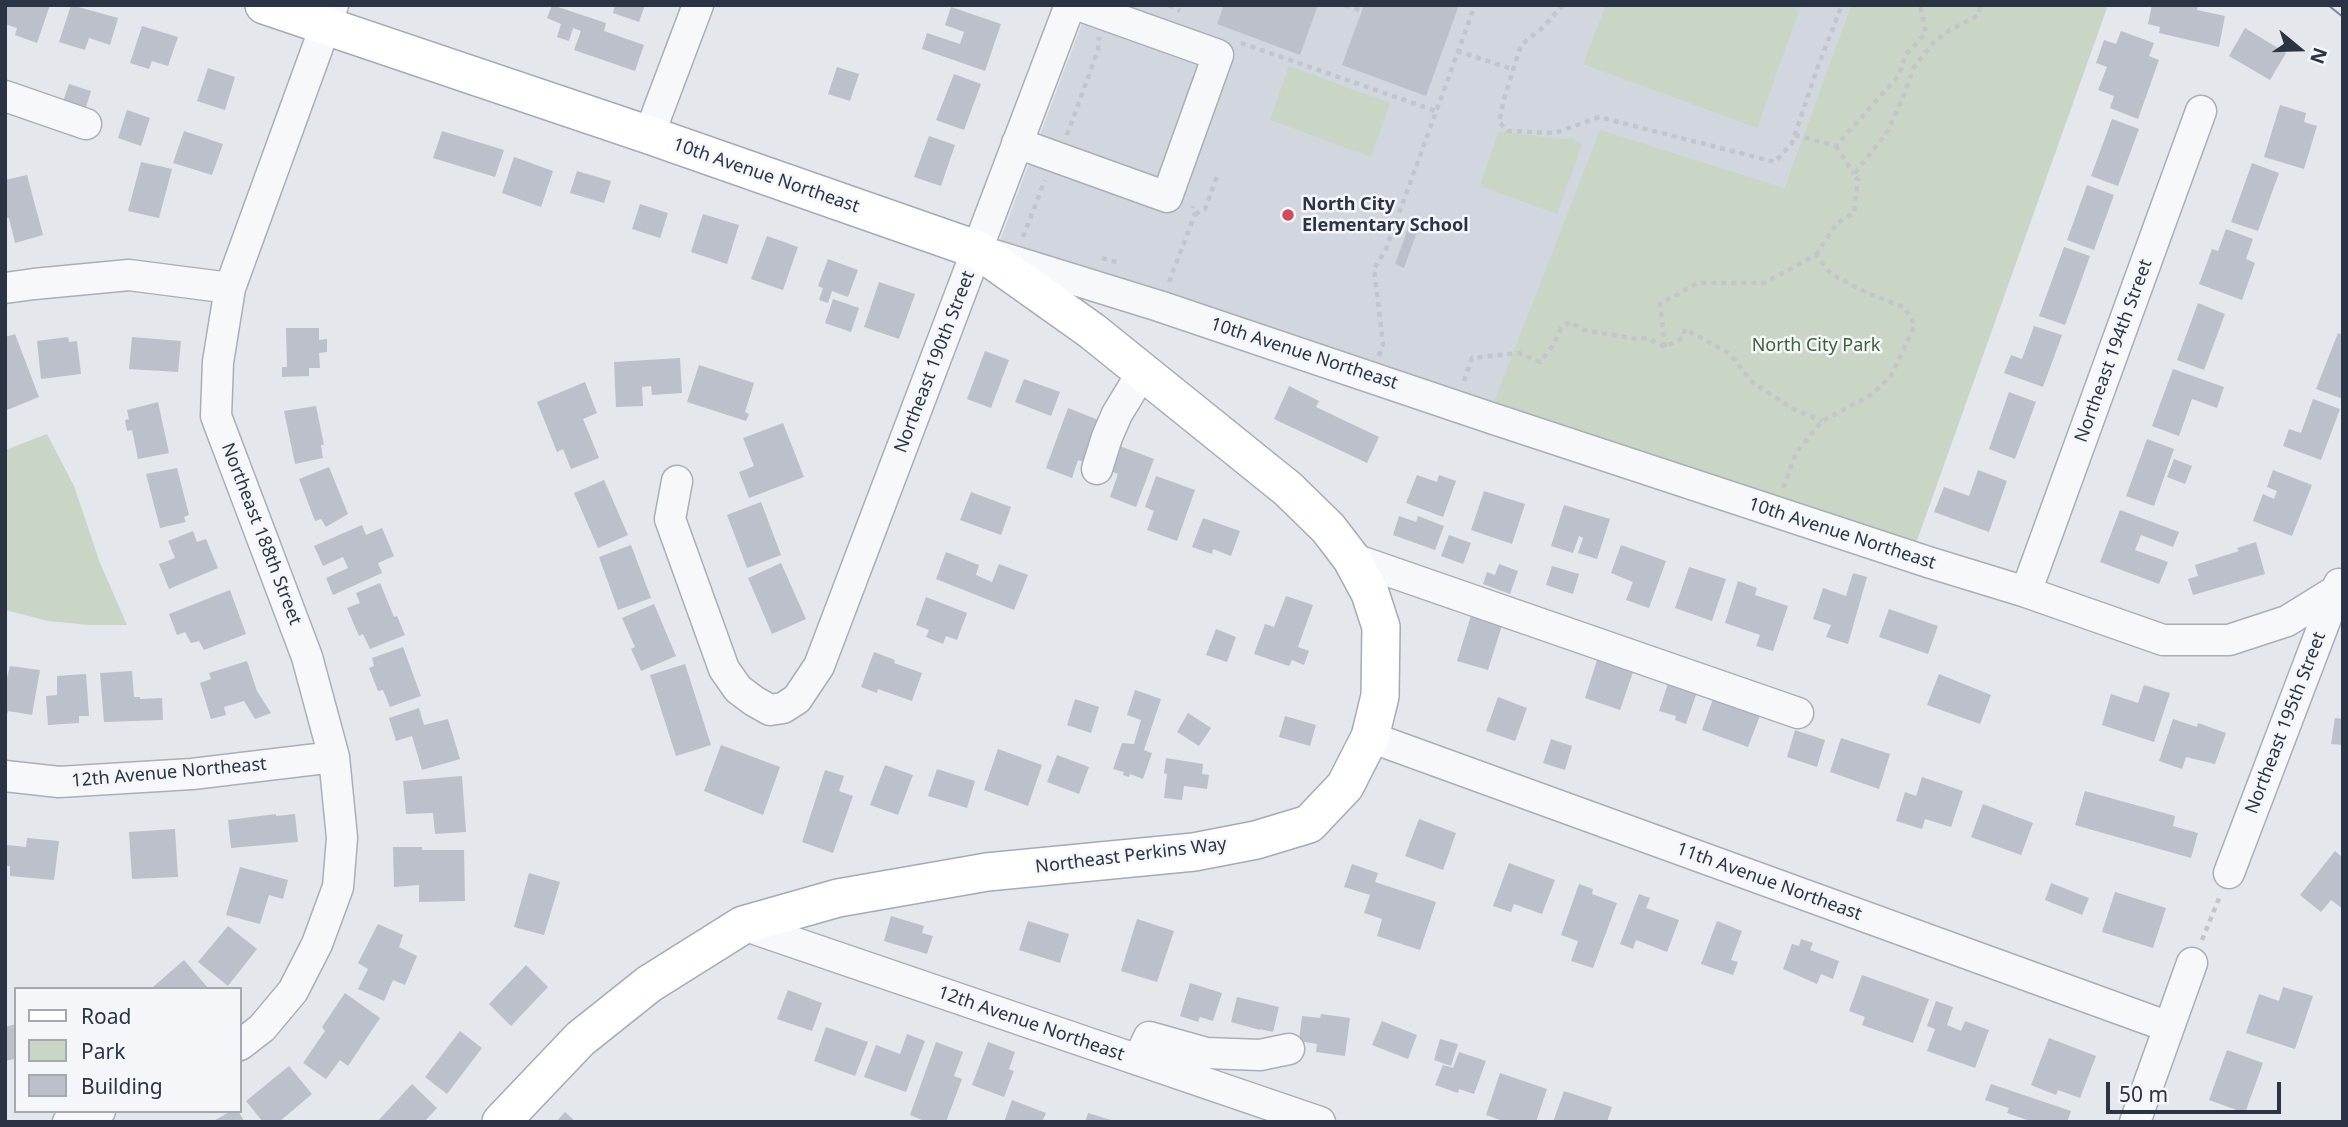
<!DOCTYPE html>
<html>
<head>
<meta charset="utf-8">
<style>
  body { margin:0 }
  #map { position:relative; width:2348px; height:1127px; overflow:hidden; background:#e4e7ec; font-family:"Noto Sans",sans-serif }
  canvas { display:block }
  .frame { position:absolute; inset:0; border:7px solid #2b3445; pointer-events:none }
  .legend { position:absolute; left:14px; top:987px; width:228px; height:126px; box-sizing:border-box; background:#f4f6f9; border:2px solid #a4a8b1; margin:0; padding:9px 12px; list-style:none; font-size:21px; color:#2b3445 }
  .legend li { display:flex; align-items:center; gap:14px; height:35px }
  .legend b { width:35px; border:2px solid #a4a8b1 }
  .north { position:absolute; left:2264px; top:14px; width:70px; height:70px; -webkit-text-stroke:5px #f4f6f9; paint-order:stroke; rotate:109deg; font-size:19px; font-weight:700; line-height:28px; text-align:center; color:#2b3445 }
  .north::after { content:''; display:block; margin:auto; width:24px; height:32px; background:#2b3445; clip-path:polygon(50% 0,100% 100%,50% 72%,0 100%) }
  .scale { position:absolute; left:2106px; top:1082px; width:175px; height:32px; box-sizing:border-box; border:4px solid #2b3445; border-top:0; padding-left:9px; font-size:21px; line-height:24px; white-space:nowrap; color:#2b3445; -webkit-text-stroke:5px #f4f6f9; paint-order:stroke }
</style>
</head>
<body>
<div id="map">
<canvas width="2348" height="1127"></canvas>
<div class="frame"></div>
<ul class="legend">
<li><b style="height:9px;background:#fff"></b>Road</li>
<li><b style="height:19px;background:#c9d6c5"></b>Park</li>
<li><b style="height:19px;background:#bbc0ca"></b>Building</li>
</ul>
<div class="north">N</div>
<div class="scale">50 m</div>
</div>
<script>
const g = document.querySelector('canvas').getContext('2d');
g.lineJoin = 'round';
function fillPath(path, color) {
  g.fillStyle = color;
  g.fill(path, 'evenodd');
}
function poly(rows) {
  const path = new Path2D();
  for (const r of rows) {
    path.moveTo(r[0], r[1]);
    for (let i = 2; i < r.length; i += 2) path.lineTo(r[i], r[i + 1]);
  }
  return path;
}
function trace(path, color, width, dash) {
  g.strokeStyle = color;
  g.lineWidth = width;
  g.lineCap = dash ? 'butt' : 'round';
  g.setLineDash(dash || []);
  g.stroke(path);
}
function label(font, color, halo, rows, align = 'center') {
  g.font = font + ' "Noto Sans",sans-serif';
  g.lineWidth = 5;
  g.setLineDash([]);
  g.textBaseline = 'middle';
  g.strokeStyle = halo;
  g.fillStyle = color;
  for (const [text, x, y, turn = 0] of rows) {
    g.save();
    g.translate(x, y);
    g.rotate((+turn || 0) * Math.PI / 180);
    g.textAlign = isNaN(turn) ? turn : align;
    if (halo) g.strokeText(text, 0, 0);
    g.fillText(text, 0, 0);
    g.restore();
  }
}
fillPath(poly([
  [1089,5,1851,5,1784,188,1492,407,999,243]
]), '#d2d6de');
fillPath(poly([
  [1606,5,1801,5,1757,128,1583,64],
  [1851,5,2108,5,1914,549,1492,407,1600,130,1784,188],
  [1289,66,1390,103,1371,157,1270,120],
  [1499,131,1560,139,1573,138,1582,145,1557,214,1480,186],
  [47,434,74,486,100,563,127,625,89,625,48,621,5,610,5,450]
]), '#c9d6c5');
fillPath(poly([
  [7,5,50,5,37,43,15,35,17,28,5,24],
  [71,5,118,18,110,45,89,38,85,50,59,42],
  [552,5,606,23,604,31,644,45,635,71,574,50,581,31,573,28,569,41,557,37,561,24,547,18],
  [615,5,645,5,639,22,613,13],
  [1224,5,1318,5,1300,55,1217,24],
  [1364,5,1459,5,1426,96,1342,65],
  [2152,5,2184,7,2184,5,2198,5,2197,10,2225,16,2219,47,2159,33,2160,27,2148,24],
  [951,7,1001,24,985,71,922,49,927,33,960,44,964,32,945,25],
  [142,26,178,37,168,66,152,61,149,69,130,63],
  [2245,28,2286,53,2270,80,2229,56],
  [2121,31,2154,43,2149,56,2159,60,2138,119,2110,108,2114,96,2098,90,2107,67,2096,63,2104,40,2116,44],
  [837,67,859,74,850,101,828,94],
  [208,68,235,77,225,110,197,101],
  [954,74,981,84,964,130,936,120],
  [69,84,91,91,83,117,60,110],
  [2280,105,2306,113,2304,122,2317,126,2304,169,2264,157],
  [127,110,150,118,141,146,118,138],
  [2112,119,2139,129,2118,186,2091,176],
  [184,131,223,144,212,175,173,163],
  [442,131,504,150,495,177,433,158],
  [929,136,955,145,941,186,914,177],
  [514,157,553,171,541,207,502,193],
  [141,162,172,169,159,218,128,211],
  [2252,163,2279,173,2258,231,2231,222],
  [577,171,611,181,604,203,570,193],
  [27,175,43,235,15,243,9,218,5,218,5,180],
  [2087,185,2114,195,2094,250,2067,240],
  [640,204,668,213,660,238,632,229],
  [703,214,739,225,727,264,691,252],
  [1410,223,1419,226,1404,268,1395,264],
  [2226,229,2253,239,2246,259,2255,263,2242,300,2199,284,2212,249,2218,251],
  [767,236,798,247,783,290,751,279],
  [2064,247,2090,256,2065,325,2039,316],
  [828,259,858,270,848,297,832,291,828,303,819,300,823,288,818,286],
  [879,282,915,294,899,339,864,327],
  [833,299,859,308,851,332,825,323],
  [2198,303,2225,314,2204,370,2177,360],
  [2034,326,2062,335,2043,387,2004,373,2011,355,2022,359],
  [286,328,319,328,319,340,327,339,327,352,319,353,320,368,309,368,309,376,282,377,282,367,287,367],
  [2338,333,2343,335,2343,399,2316,389],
  [15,334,39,397,7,410,5,337],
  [68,337,69,342,77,341,81,374,41,379,37,341],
  [132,337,181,341,178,372,129,369],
  [985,351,1009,360,991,408,967,399],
  [680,358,682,393,652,395,651,386,642,387,643,406,616,407,614,362],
  [699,365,754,383,745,412,749,414,746,421,687,402],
  [2173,369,2224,387,2217,408,2192,399,2179,436,2152,426],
  [1024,379,1060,392,1051,416,1015,402],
  [585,382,597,413,583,419,599,458,571,469,563,449,557,452,537,402],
  [1289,386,1319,401,1316,407,1379,437,1367,463,1274,419],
  [2009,392,2036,402,2015,459,1989,449],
  [2313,399,2340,409,2321,460,2283,446,2289,429,2301,433],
  [158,402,169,453,138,459,132,430,127,431,125,420,129,419,127,410],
  [316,406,324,445,321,445,323,458,295,464,284,411],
  [1068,408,1106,423,1090,464,1078,460,1072,478,1046,468],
  [783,423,804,477,749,498,739,472,754,466,743,438],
  [2147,439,2174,449,2154,506,2126,496],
  [1117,445,1154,459,1136,507,1110,497,1118,474,1108,470],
  [2174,459,2192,466,2185,484,2167,477],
  [329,467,348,514,326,527,321,519,315,521,299,479],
  [177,468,189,515,184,517,186,522,160,528,146,474],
  [1978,470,2007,481,1989,532,1934,512,1944,487,1969,496],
  [2273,470,2312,485,2292,536,2253,521,2263,494,2274,499,2277,491,2267,487],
  [1417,475,1437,482,1439,475,1456,481,1443,517,1406,503],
  [1156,476,1195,490,1177,541,1147,530,1154,511,1145,507],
  [604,480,628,535,598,548,574,493],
  [1484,491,1525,504,1512,544,1471,530],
  [971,492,1011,507,1001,535,960,520],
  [761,502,781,555,747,568,727,515],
  [1564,505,1610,519,1597,559,1578,553,1583,538,1579,536,1573,553,1551,546],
  [2120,510,2179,532,2173,547,2141,535,2135,550,2168,562,2159,584,2100,562],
  [1399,516,1416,522,1418,516,1444,526,1435,550,1393,535],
  [1203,518,1240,531,1231,556,1213,549,1212,554,1192,547],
  [362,525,366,535,382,528,394,556,378,563,382,573,333,595,326,578,348,568,343,557,323,566,314,546],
  [193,531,197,542,206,539,218,568,169,589,159,564,175,558,168,541],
  [1449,535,1471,543,1463,564,1441,556],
  [2256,542,2265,574,2193,595,2188,579,2198,576,2195,565,2239,551,2237,548],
  [631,545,651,598,618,610,599,557],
  [1621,545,1666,561,1649,608,1626,600,1633,582,1611,573],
  [946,552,979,565,976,575,992,582,999,564,1028,575,1014,610,936,579],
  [781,563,806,619,772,634,748,578],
  [1499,564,1518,571,1510,594,1483,584,1487,572,1495,575],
  [1552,566,1579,574,1573,594,1546,585],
  [1689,567,1726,579,1712,621,1675,608],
  [1853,573,1867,577,1848,644,1826,637,1831,625,1813,619,1823,588,1846,596],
  [1738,581,1757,588,1755,595,1788,606,1773,651,1756,646,1760,635,1725,623],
  [380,583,394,617,397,616,405,635,370,649,363,634,359,636,347,608,360,603,356,593],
  [230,590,246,634,204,650,199,641,191,643,185,632,177,635,169,614],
  [1286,596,1313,605,1298,647,1309,651,1304,665,1292,660,1289,666,1254,654,1265,624,1274,627],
  [926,597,967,613,957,640,946,636,943,644,926,637,929,630,916,625],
  [654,604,676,656,641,671,631,649,635,647,622,618],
  [1473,609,1504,619,1488,670,1457,661],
  [1889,609,1938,626,1928,654,1879,637],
  [1216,629,1236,637,1227,662,1206,655],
  [403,647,421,696,390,707,383,690,378,691,369,668,374,666,372,658],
  [874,652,895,660,894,663,922,673,912,701,878,689,877,693,861,687],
  [1598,657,1634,669,1620,710,1585,698],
  [247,661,257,691,271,713,255,719,244,701,224,707,226,715,211,719,200,683,211,679,209,673],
  [685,664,711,745,676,756,650,675],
  [10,666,40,670,32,715,8,711,5,720,5,685],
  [132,671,134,697,140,697,140,699,162,698,163,720,104,722,100,673],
  [86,674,89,716,79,716,79,723,48,725,46,696,57,695,57,676],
  [1939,674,1991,695,1980,724,1927,705],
  [1669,680,1698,689,1686,724,1675,720,1676,716,1659,711],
  [2144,685,2170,693,2154,742,2102,725,2111,694,2138,703],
  [1135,690,1161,699,1144,750,1152,753,1143,779,1130,774,1129,777,1123,775,1124,772,1113,769,1122,743,1134,744,1141,720,1127,715],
  [1715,693,1725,697,1723,703,1733,706,1734,703,1761,713,1748,747,1702,730],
  [1498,697,1527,708,1515,741,1486,731],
  [1075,699,1099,707,1091,733,1067,725],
  [419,708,424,725,448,719,460,759,422,770,412,736,396,741,389,718],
  [1188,713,1211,728,1199,746,1177,732],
  [1285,716,1316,725,1310,746,1279,737],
  [2335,718,2343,719,2343,745,2331,744],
  [2173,719,2197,727,2198,723,2226,733,2215,764,2186,757,2182,769,2159,761],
  [1795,730,1825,740,1817,767,1787,757],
  [1841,738,1890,754,1879,789,1830,772],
  [1551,739,1572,746,1565,770,1543,763],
  [721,745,780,767,763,815,704,791],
  [998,749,1042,765,1028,806,984,790],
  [1057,755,1089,767,1079,794,1047,782],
  [1166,758,1203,764,1202,774,1209,775,1207,789,1184,786,1182,800,1164,798,1167,774,1164,773],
  [885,765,913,775,898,815,870,805],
  [937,769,975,781,967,808,928,796],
  [825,770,844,776,839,791,853,796,833,853,802,842],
  [462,776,466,832,435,834,433,813,406,814,403,781],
  [1922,777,1963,791,1951,827,1925,819,1922,829,1896,821,1905,792,1916,796],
  [2085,791,2175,816,2173,826,2198,833,2191,858,2075,825],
  [1983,804,2033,823,2021,855,1971,837],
  [276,814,276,816,295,814,298,842,231,848,228,820],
  [1419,819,1456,833,1443,870,1405,856],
  [175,829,178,877,132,879,129,832],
  [27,838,59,841,54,880,10,876,10,866,5,866,7,845,26,847],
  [393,847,422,847,422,850,464,850,465,901,419,902,419,885,394,887],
  [2335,851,2343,858,2343,909,2331,900,2321,912,2300,895],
  [1509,863,1555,880,1542,914,1514,904,1511,912,1493,906],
  [1352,864,1378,873,1375,882,1436,902,1420,950,1377,936,1382,919,1364,913,1370,895,1344,887],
  [240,867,288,880,283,899,269,895,260,924,226,915],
  [529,873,560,882,544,935,514,927],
  [2051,883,2089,898,2082,915,2045,900],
  [1579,884,1593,889,1592,894,1617,903,1593,968,1571,961,1578,941,1561,935],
  [2115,892,2166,908,2153,948,2102,932],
  [1639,894,1650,898,1646,908,1679,920,1667,952,1636,940,1633,949,1620,944],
  [891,916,924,926,922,933,933,936,927,954,884,941],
  [1137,919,1174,931,1157,982,1121,971],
  [1028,921,1069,934,1060,963,1019,950],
  [1717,921,1742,931,1731,960,1738,962,1733,975,1701,964],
  [378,924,403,935,399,947,417,956,405,985,393,980,384,1001,358,989,368,969,358,963],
  [228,926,257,949,228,986,198,962],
  [1801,939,1813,943,1810,950,1839,961,1833,979,1821,974,1817,984,1783,969,1792,944,1799,946],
  [184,960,209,989,155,989,153,987],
  [526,965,548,987,511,1026,489,1004],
  [1862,975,1929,999,1913,1043,1862,1025,1865,1017,1849,1011],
  [1190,983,1222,993,1213,1021,1200,1017,1198,1022,1180,1016],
  [2283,987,2313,996,2295,1049,2246,1033,2259,994,2279,1001],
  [788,990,822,1003,812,1031,777,1019],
  [345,993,380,1018,348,1066,340,1060,326,1079,303,1063,325,1031,322,1027],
  [1237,997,1279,1007,1273,1032,1260,1029,1260,1030,1231,1022],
  [1936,1001,1953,1007,1947,1025,1961,1031,1965,1021,1989,1030,1975,1068,1927,1051,1935,1029,1927,1026],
  [1321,1014,1350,1018,1345,1056,1316,1052,1317,1044,1299,1041,1302,1016,1320,1018],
  [1382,1021,1417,1035,1408,1059,1372,1045],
  [16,1024,16,1056,15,1059,5,1061,5,1027],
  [826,1027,868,1042,855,1076,814,1061],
  [460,1031,482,1048,447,1094,425,1077],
  [907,1034,925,1041,906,1092,864,1077,876,1045,900,1054],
  [2049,1038,2096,1056,2080,1098,2058,1090,2056,1095,2031,1085],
  [1440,1039,1458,1044,1451,1066,1434,1060],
  [936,1042,963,1052,954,1076,962,1079,946,1122,927,1122,910,1115],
  [988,1042,1015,1052,1009,1069,1014,1071,1004,1097,972,1085],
  [2227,1050,2263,1063,2245,1113,2209,1100],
  [1459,1052,1486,1061,1474,1094,1459,1089,1458,1093,1435,1085,1443,1065,1453,1068],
  [289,1066,312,1094,279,1122,263,1122,246,1101],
  [1500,1073,1547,1089,1536,1122,1506,1122,1486,1115],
  [412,1084,437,1108,424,1122,377,1122],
  [1991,1084,2071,1111,2067,1122,2033,1122,2007,1113,2009,1108,1985,1100],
  [1564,1091,1612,1107,1607,1122,1553,1122],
  [1012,1100,1046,1113,1042,1122,1004,1122],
  [231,1111,238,1111,245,1122,212,1122],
  [565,1112,576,1122,556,1122],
  [1088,1113,1114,1121,1113,1122,1085,1122]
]), '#bbc0ca');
const minor = poly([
  [5,96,86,124],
  [649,135,698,5],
  [1017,143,1167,197,1218,55,1078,5],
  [994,255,1159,306,1491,418,1928,562,2026,592,2163,640,2229,640,2287,621,2337,590],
  [5,288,34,284,129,275,230,288],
  [1097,469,1107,437,1117,414,1143,371],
  [677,481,670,519,724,669,738,689,754,701,770,710,783,708,797,699,819,666,1070,5],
  [1351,558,1798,713],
  [2026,592,2201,111],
  [1370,737,2169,1027],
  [5,776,59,782,192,774,334,757],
  [2229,873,2339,584],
  [743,925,1320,1122],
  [240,1045,262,1028,293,991,317,944,338,887,342,838,334,757,307,657,216,416,218,362,230,288,333,5],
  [1138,1060,1149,1037,1206,1053,1260,1055,1289,1049],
  [68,1122,100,1111],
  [2135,1122,2192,963]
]);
const major = poly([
  [264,5,649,135,978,250,1092,331,1288,489,1328,528,1351,558,1370,593,1381,627,1380,696,1370,737,1345,786,1309,824,1256,840,1194,852,987,872,838,898,743,925,649,984,580,1039,501,1122]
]);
trace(minor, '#a9aeb7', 33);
trace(major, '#a3abb8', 40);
trace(poly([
  [1169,5,1180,11],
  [1345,5,1362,11],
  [1563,5,1541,29,1521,45,1504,99,1499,122,1508,131,1555,133,1599,117,1775,162,1792,143,1817,69,1842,5],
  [1241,43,1436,111],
  [1457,51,1512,69],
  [1067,135,1098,50,1099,37],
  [1795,135,1836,146,1899,75,1906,54,1926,33,1920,5],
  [1836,146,1854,174],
  [1195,214,1205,209,1218,174],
  [1023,237,1045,180],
  [1816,255,1837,223,1854,213,1858,180,1854,174,1886,134,1902,100,1914,67,1933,43,1950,30,1979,15,1980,5],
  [1102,258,1120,263],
  [1169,282,1195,214,1192,209,1193,206],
  [1665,347,1660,304,1698,283,1764,283,1816,255,1831,274,1867,293,1904,307,1915,325,1891,376,1871,395,1822,421,1796,453,1783,488],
  [1379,356,1383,344,1374,269,1386,249,1475,5],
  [1464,381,1472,358,1519,353,1540,362,1554,344,1561,328,1570,322,1584,330,1636,339,1648,338,1665,347,1683,338,1685,329,1730,354,1753,383,1793,409,1822,421],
  [2202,940,2220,896]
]), '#c2c5cb', 4.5, [5, 5]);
trace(minor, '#f7f8fa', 30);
trace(major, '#fff', 37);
trace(poly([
  [2328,5,2343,17]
]), '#7d8696', 2);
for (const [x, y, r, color] of [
  [1288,215,7,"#d1495b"]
]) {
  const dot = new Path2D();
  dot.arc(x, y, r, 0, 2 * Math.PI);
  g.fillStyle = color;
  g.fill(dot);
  trace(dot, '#f4f6f9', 2.5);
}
label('18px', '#2b3445', '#f4f6f9', [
  ["10th Avenue Northeast",766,176,19],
  ["Northeast 194th Street",2114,351,-70],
  ["10th Avenue Northeast",1304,354,18],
  ["Northeast 190th Street",935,362,-69],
  ["Northeast 188th Street",261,534,69],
  ["10th Avenue Northeast",1842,534,18],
  ["Northeast 195th Street",2286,723,-69],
  ["12th Avenue Northeast",169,773,-5],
  ["Northeast Perkins Way",1131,856,-7],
  ["11th Avenue Northeast",1769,882,20],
  ["12th Avenue Northeast",1031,1024,19]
]);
label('bold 18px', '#2b3445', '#f4f6f9', [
  ["North City",1302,205],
  ["Elementary School",1302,226]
], 'left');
label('18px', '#3f6138', '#f4f6f9', [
  ["North City Park",1816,346]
]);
</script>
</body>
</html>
